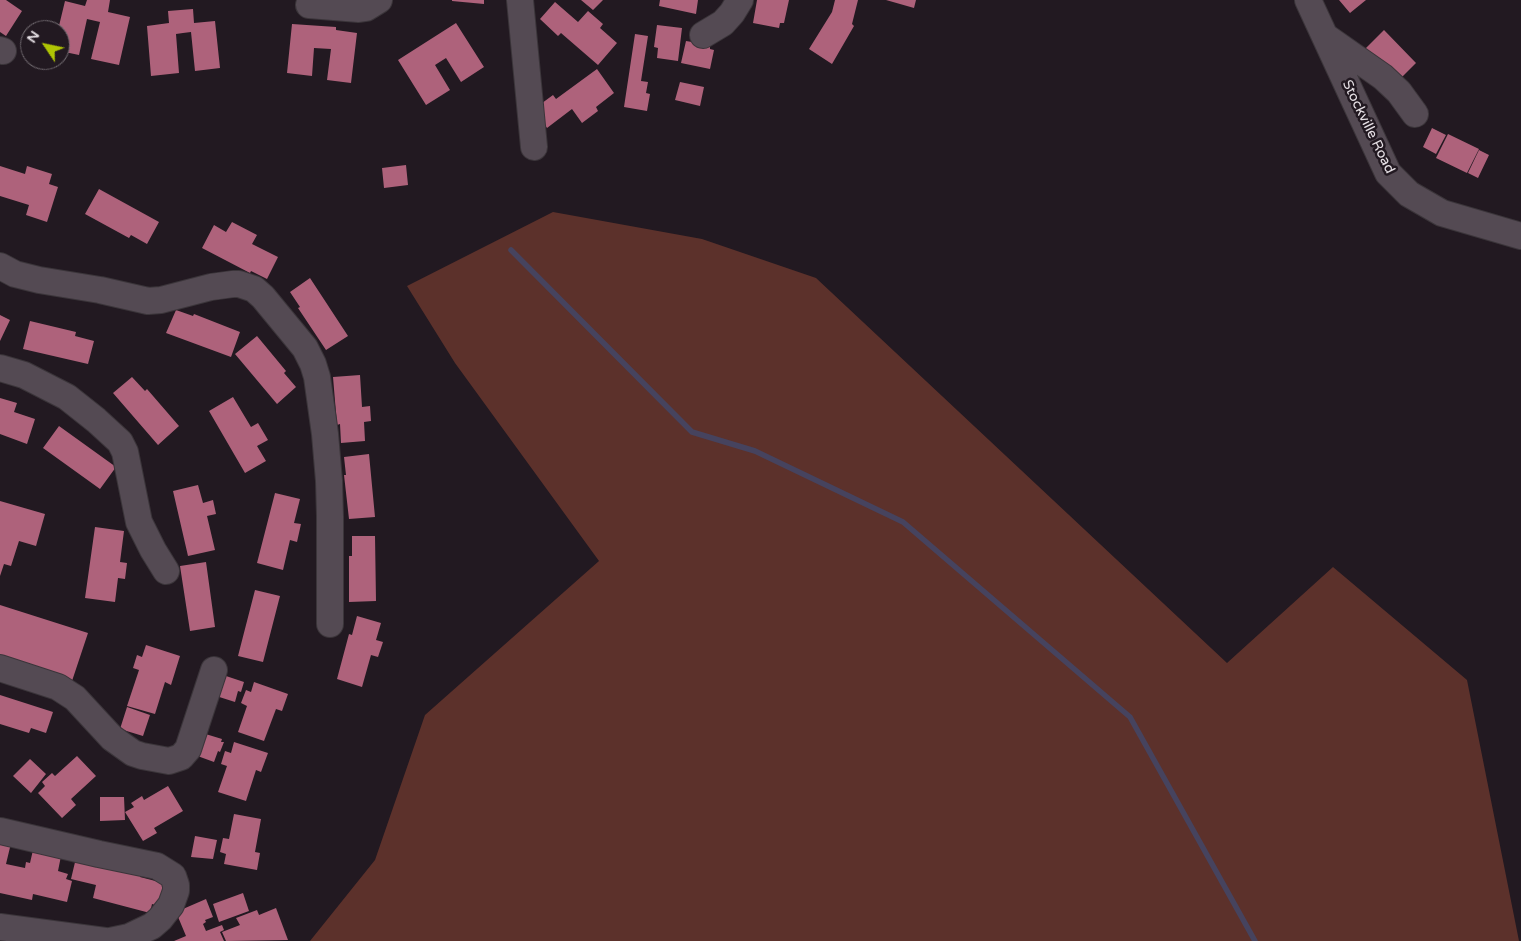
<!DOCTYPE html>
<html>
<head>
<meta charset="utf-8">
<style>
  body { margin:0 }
  #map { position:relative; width:1521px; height:941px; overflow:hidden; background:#221921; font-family:"Varela Round",sans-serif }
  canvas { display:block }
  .north { position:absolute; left:20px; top:20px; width:50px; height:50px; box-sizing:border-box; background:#221921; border:1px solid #70696f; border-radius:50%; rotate:304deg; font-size:14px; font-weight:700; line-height:20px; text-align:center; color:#e6e0e5 }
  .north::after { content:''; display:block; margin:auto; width:18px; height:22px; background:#afc504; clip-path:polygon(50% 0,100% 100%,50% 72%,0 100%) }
</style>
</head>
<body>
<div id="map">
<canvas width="1521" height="941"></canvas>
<div class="north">N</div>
</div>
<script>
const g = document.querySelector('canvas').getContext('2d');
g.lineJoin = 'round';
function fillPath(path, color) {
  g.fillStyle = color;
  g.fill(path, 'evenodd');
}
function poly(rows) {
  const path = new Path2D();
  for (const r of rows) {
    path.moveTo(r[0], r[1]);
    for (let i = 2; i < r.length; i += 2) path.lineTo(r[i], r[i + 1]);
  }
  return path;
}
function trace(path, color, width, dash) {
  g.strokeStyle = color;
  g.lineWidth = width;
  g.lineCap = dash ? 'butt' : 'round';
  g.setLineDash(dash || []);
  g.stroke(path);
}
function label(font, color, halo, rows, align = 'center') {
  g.font = font + ' "Varela Round",sans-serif';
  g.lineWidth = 5;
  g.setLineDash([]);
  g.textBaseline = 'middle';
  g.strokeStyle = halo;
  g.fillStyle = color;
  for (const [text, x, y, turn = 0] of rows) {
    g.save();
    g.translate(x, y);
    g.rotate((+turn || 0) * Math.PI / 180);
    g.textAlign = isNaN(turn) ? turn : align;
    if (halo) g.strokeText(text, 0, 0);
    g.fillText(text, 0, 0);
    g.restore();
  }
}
fillPath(poly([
  [553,212,702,239,816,278,1227,663,1333,567,1467,680,1519,941,310,941,375,860,425,715,599,561,455,363,407,286]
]), '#5c312b');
trace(poly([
  [511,250,692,432,755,451,903,522,1130,717,1255,941]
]), '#46435e', 5.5);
fillPath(poly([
  [0,0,6,0,22,11,6,36,0,32],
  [87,0,110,0,108,12,130,17,119,65,91,59,100,22,87,19,79,55,60,51,60,30,58,30,65,1,85,6],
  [452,0,484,0,484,4,452,1],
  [581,0,603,0,593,10],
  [660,0,698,0,696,14,659,6],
  [757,0,789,0,784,23,780,23,779,28,753,23],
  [835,0,858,0,852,24,854,26,832,64,809,49,832,12],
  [886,0,916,0,914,8],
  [1339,0,1366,0,1350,13],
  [555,2,578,22,588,11,603,24,600,28,617,43,598,65,561,33,558,36,540,19],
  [193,9,194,23,215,21,220,68,195,71,191,32,183,33,176,34,179,73,151,76,147,26,169,23,168,11],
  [456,23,484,67,461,82,446,58,435,65,450,90,426,105,398,60],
  [292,24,336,27,336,30,357,33,351,83,327,80,331,49,314,48,312,76,287,73],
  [657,25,682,28,678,61,657,58,658,48,654,47],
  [1384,30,1416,63,1396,83,1364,50],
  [635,34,648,36,641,81,648,82,646,93,650,94,647,111,624,107],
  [686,41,710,45,710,49,714,50,710,69,681,63],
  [597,69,614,93,596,107,598,111,582,123,572,109,547,128,534,109,553,95,556,99],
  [680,82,704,87,700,106,675,100],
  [1432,128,1446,135,1436,154,1423,147],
  [1448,134,1479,149,1467,173,1436,158],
  [1479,150,1489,155,1478,178,1468,173],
  [406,165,408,185,384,188,382,168],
  [0,166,25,174,27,166,52,174,49,184,58,187,47,222,26,215,29,205,0,196],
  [99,189,159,222,147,244,131,235,129,238,85,214],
  [232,222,257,235,252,244,278,257,267,279,251,271,250,273,202,248,214,225,226,232],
  [310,278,348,336,326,350,298,308,300,307,290,292],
  [176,310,193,316,194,314,240,332,231,357,166,333],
  [0,315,10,320,0,341],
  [30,321,76,332,75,336,94,341,88,364,23,349],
  [257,336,286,371,284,373,296,387,277,404,235,354],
  [360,375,362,407,370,406,371,421,364,422,365,441,341,443,340,424,337,425,333,377],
  [132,377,145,391,147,389,179,426,158,445,113,393],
  [233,397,251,427,258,423,268,440,257,446,266,461,245,473,209,411],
  [0,398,17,403,14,412,35,419,27,444,0,434],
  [59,426,116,467,100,489,43,448],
  [369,454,375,517,349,519,344,475,346,475,344,457],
  [198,485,203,503,213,500,216,514,207,516,215,550,188,556,173,491],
  [275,493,300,499,294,523,301,524,297,542,290,540,283,570,257,563],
  [0,501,45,514,36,546,19,541,11,566,4,564,0,576],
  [95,527,124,531,120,562,127,563,125,579,118,578,115,602,85,598],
  [352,536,375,536,376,601,349,602,349,556,352,556],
  [206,562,215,627,190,631,180,566],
  [255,590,280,596,263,662,238,656],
  [0,605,88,633,71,684,0,661],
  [357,616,381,623,376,640,383,642,378,657,371,655,362,687,337,679,349,634,352,635],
  [146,645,180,656,171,685,165,682,155,714,127,706,139,670,133,668,137,655,142,657],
  [220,674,244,682,241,692,238,691,235,702,213,695],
  [254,682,288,694,282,711,276,709,264,741,238,732,247,706,241,703,246,690,251,692],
  [0,695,53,712,46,733,31,728,29,733,0,724],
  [127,707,150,715,143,736,120,729],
  [199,732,222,739,221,742,224,742,220,752,218,751,214,762,192,754],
  [234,742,268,753,261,772,256,770,246,801,218,792,227,766,221,764,225,751,231,753],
  [77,756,96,776,71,799,76,805,62,818,38,793,45,786,42,782,52,773,55,776],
  [30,759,46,774,31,793,13,776],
  [168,786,183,811,154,828,157,833,143,841,125,812,134,807,131,803,142,796,144,800],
  [100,797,124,797,125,820,100,821],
  [234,814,261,819,255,852,260,853,257,870,224,864,226,854,220,852,223,838,229,839],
  [0,836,12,839,6,864,25,868,26,862,30,863,33,850,61,856,58,871,68,874,66,879,72,881,67,902,33,894,32,900,0,893],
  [195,836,217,840,213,859,191,857],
  [76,858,141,872,140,877,167,884,161,907,152,904,150,913,93,898,96,885,71,879],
  [243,893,249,911,219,922,213,904],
  [206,899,213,917,205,920,206,922,203,924,206,931,222,925,224,930,220,932,224,941,174,941,186,936,176,912],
  [276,908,288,940,226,941,222,932,240,925,236,918,257,910,259,915]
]), '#ae627b');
const minor = poly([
  [520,0,534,147],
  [1308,0,1388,173,1409,194,1442,213,1521,236],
  [309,5,359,9,366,8,379,0],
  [703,35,723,23,732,13,740,0],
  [1326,37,1383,77,1399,92,1415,114],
  [0,50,3,51],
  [0,266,15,274,39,280,100,290,148,301,161,300,211,287,233,284,239,284,254,289,263,297,305,348,313,364,317,377,325,434,329,481,330,517,330,624],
  [0,368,24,375,67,397,96,420,120,442,125,452,139,522,153,550,166,571],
  [0,668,58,687,75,698,112,738,133,753,142,756,169,761,181,757,188,749,214,670],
  [0,831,99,854,157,866,173,876,176,885,176,891,171,905,160,919,152,926,129,937,110,941],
  [0,927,105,941]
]);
trace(minor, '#3b353a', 28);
trace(minor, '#544a53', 26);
label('14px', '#e6e0e5', '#221921', [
  ["Stockville Road",1368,127,64]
]);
</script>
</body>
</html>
